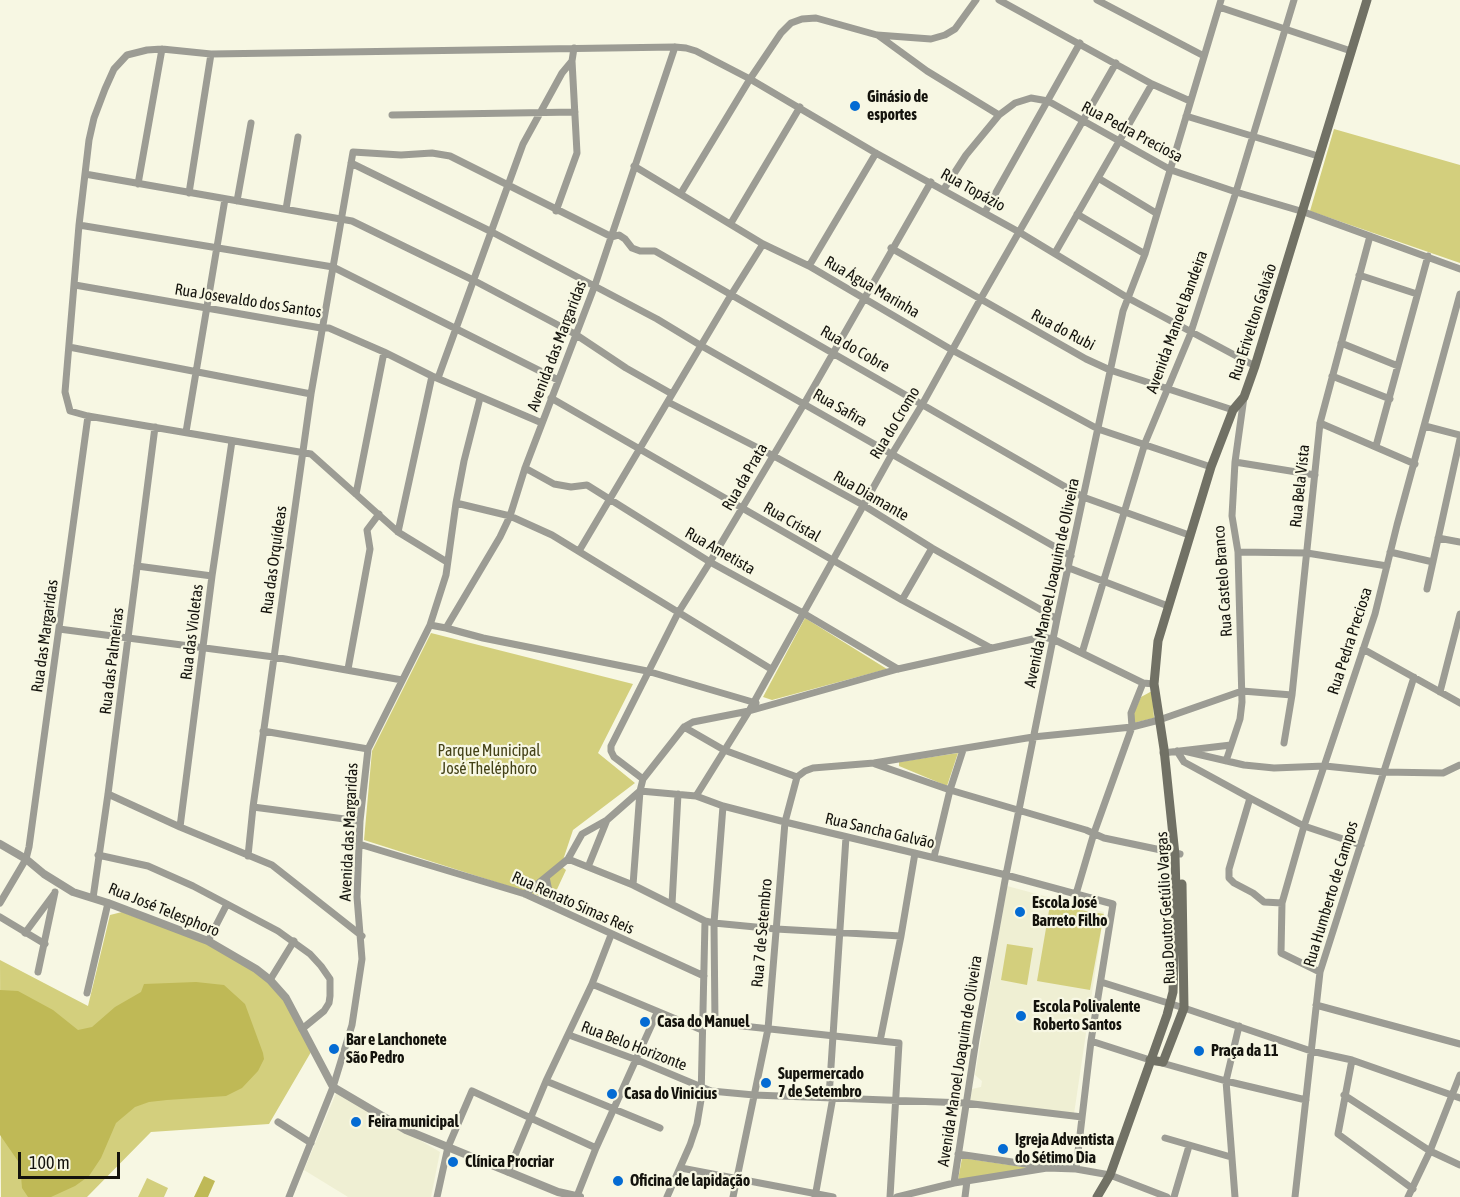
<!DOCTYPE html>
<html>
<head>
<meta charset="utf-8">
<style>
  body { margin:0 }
  #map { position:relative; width:1460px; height:1197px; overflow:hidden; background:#f7f7e3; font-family:"Asap Condensed",sans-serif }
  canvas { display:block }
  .scale { position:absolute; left:18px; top:1152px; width:102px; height:27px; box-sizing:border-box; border:3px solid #14130d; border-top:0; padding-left:8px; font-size:18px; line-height:21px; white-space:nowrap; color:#14130d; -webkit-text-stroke:4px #f7f7e3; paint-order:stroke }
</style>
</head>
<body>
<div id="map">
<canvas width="1460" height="1197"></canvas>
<div class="scale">100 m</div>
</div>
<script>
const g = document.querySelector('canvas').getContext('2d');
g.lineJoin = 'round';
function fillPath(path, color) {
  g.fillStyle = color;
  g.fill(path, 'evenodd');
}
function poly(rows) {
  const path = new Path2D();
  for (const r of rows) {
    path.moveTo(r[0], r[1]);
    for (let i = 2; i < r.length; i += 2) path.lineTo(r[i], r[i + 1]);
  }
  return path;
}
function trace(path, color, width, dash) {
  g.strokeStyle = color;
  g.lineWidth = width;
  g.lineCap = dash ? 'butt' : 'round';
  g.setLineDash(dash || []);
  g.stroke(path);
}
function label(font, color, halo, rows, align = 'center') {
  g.font = font + ' "Asap Condensed",sans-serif';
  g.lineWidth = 4.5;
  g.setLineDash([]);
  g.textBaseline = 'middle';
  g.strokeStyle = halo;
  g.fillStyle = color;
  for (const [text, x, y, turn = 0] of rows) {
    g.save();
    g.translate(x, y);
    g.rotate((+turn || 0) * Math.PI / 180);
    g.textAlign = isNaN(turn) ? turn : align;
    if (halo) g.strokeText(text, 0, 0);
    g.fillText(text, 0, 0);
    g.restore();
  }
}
fillPath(poly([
  [1007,886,1104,912,1074,1114,970,1102,972,1089,981,1087,982,1081,975,1075],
  [337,1091,440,1152,431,1197,348,1197,304,1170]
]), '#efefd3');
fillPath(poly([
  [1334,129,1460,165,1460,263,1310,211],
  [805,618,887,669,772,700,763,697],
  [431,633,633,684,598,753,635,783,573,830,561,866,566,870,552,900,364,840,372,751],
  [1152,691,1154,718,1133,723,1133,715,1141,697],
  [958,753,947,786,899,766,899,762],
  [1050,905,1104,914,1090,990,1037,981],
  [122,912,205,943,257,972,283,998,311,1052,269,1124,151,1132,87,1197,1,1197,0,960,88,1006,110,915],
  [1007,944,1033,948,1027,985,1001,980],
  [962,1158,1030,1168,958,1180],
  [147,1178,168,1188,164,1197,138,1197]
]), '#d3cf7d');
fillPath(poly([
  [196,982,224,985,245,1004,263,1053,264,1059,258,1071,242,1088,226,1096,167,1100,149,1102,135,1107,116,1123,101,1158,89,1176,75,1186,51,1197,28,1197,22,1188,20,1164,0,1135,0,990,18,991,53,1010,78,1030,92,1027,115,1007,141,992,144,984],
  [204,1176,215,1181,208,1197,194,1197]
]), '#bfb956');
trace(poly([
  [999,0,1152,84,1190,101],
  [1097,0,1204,56],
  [1219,7,1351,51],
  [879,36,927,71,999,115],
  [392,115,575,112],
  [1186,116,1318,156],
  [351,163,492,232,657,319,700,345,1071,556],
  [634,166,763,244,809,266,952,350,1098,429,1211,467],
  [85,174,352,221,473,280,575,334,626,368,672,394],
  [1098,178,1156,213],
  [138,184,162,49],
  [944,189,966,155,999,115,1015,103,1031,98,1048,101,1171,170,1236,192,1304,212,1460,269],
  [189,193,211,54],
  [681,193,750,79,781,33,791,23,802,19,816,18,877,35,931,39,945,35,955,29,976,0],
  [237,201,251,123],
  [286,209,298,137],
  [556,211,577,153,572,61],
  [985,212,1080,43],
  [1077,214,1145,254],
  [731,223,800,107],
  [79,225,333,267,558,380],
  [891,248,1086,359,1110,370,1233,410],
  [1055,253,1152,84],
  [809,266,876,153],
  [1359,275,1417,294],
  [75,285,321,328,329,328,384,352,432,376,542,423],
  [1341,343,1398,366],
  [69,347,311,394],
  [1332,376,1390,399],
  [438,378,523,144,562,73,572,61,574,48],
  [551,398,902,600,991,648],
  [668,402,772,455,863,505,932,548,1057,619],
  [1320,423,1415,464],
  [1425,426,1460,435],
  [186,432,225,199],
  [1376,446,1428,256],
  [1235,462,1315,475],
  [525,468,554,484,571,487,587,485,710,562,803,613,898,669],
  [356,494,384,352],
  [456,503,510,516,552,535,771,669],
  [398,532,432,376],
  [1438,538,1460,542],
  [579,551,731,295,763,244],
  [1238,552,1307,553,1387,566],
  [1390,552,1433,562],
  [447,562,398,532,311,454,88,416,70,411,65,392,79,225,89,140,94,118,105,89,114,69,127,55,147,50,162,49,211,54,675,47,686,48,696,51,750,79,874,152,1019,232,1128,298,1255,366],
  [137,566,212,576],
  [1069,568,1168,606],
  [1427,589,1460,439],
  [902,600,932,548],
  [430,625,446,628,500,537,510,516,525,468,595,285,675,47],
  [446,628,483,638,647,671,756,703],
  [59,629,274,657,402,680],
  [1363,649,1460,703],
  [1082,653,1145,443,1190,335,1236,192,1294,0],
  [348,669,370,549,367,530,379,514],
  [1440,692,1460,614],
  [684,727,724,750,797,777],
  [263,731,368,749],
  [1284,743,1292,695,1320,423,1370,236],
  [1177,751,1184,762,1250,798,1304,826,1361,845],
  [1184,751,1244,765,1274,768,1325,766,1383,772,1443,773,1460,765],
  [1163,753,1231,745],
  [1226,761,1240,719,1242,702,1238,552,1232,516,1235,462,1244,397],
  [875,764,950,790,1086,830,1104,838,1180,854],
  [797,777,805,771,813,768,874,763,1033,737,1132,727,1159,720,1242,691,1292,695],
  [643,779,614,757,611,751,611,746,678,613,710,562,804,404,931,182],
  [108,794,180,827,272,865,362,936],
  [696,796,749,711,892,454,923,403,980,300,1116,63],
  [1250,798,1229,869,1229,878,1234,883,1253,893,1264,902,1282,903],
  [253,807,360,821],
  [180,827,212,576,232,441],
  [359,844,525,894,704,976],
  [98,855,148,866,193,886,278,931,310,954,321,966,330,979,330,996,329,1003,324,1011,302,1029],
  [248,856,253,807,311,394,353,152,401,155,432,153,450,156,612,237,619,235,625,239,632,248,640,251,655,251,1083,497,1189,535],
  [934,857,950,790,963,750],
  [568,859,633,885,705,921,714,923,776,929,901,936],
  [588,867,607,820],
  [633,885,640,791,696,796,723,806,785,822,1006,875,1113,904,1091,1041,1076,1169],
  [525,894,546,877],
  [1076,894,1094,833,1132,727,1131,713,1143,683],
  [93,898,108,794,155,427],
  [0,903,26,859,29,847,88,416],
  [672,904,678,794],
  [552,905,546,877,568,859,582,834,607,820,640,791,643,779,684,727,693,722,749,711,898,669,1042,637,1053,639,1143,683,1154,684],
  [0,917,45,944],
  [25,933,54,894],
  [208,941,227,904],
  [38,972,55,892],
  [1320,972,1281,953,1282,903,1304,826,1375,614,1397,525,1460,294],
  [270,980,294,941],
  [1101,982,1184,1008,1311,1051,1352,1060,1460,1098],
  [592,984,702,1030],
  [87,993,108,903],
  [1316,1005,1460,1044],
  [702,1023,715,1023,899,1043,890,1197],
  [715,1023,714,923,723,806],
  [569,1035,637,1060,711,1091,754,1095,965,1103,1082,1117],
  [880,1041,901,936,915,853],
  [1091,1041,1150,1060],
  [1352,1060,1338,1134,1413,1189],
  [1162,1063,1226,1081,1306,1100],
  [546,1081,660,1128],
  [1344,1095,1430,1151,1460,1165],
  [829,1097,846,837],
  [278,1122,311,1143],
  [1165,1138,1231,1157],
  [958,1154,1039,1166],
  [681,1168,833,1197],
  [508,1172,546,1081,592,984,611,935],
  [954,1183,976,1040,1006,875,1057,619,1123,311,1145,254,1221,0],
  [577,1196,596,1148,657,1013],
  [289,1197,333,1087,352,1025,362,959,357,897,360,821,368,749,430,625,446,575,456,503,464,461,480,398],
  [437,1197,448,1147,472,1091,596,1148],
  [667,1197,690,1145,697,1124,701,1100,705,921],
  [733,1197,768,1029,785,822,797,777],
  [815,1197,833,1097],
  [897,1197,954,1183,1047,1168,1076,1169,1110,1175,1167,1197],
  [965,1197,967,1181],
  [1174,1197,1189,1146],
  [1235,1197,1226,1081,1239,1026],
  [1295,1197,1320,972,1414,677],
  [1408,1197,1430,1151,1460,1075]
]), '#9c9c94', 7);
trace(poly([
  [0,844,26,859,44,874,73,892,108,903,208,941,256,969,270,980,286,998,333,1087,406,1130,558,1192,580,1197]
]), '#9c9c94', 8);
trace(poly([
  [1150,1060,1163,1062,1184,1008,1182,884],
  [1097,1197,1110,1175,1167,1015,1173,992,1176,893,1175,855,1164,749,1154,684,1158,641,1211,467,1233,410,1244,397,1255,366,1367,0]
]), '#717165', 9);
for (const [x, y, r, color] of [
  [855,106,6,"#046bd3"],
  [1020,912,6,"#046bd3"],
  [1021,1016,6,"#046bd3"],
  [645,1022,6,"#046bd3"],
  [334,1049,6,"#046bd3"],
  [1199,1051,6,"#046bd3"],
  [766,1083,6,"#046bd3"],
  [612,1094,6,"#046bd3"],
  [356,1122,6,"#046bd3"],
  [1003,1149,6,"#046bd3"],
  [453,1162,6,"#046bd3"],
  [618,1181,6,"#046bd3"]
]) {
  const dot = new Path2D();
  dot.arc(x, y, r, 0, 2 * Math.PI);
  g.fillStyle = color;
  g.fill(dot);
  trace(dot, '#f7f7e3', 2);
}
label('bold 16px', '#14130d', '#f7f7e3', [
  ["Ginásio de",867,97],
  ["esportes",867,115],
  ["Escola José",1032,903],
  ["Barreto Filho",1032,921],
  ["Escola Polivalente",1033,1007],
  ["Roberto Santos",1033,1025],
  ["Casa do Manuel",657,1022],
  ["Bar e Lanchonete",346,1040],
  ["São Pedro",346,1058],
  ["Praça da 11",1211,1051],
  ["Supermercado",778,1074],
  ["7 de Setembro",778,1092],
  ["Casa do Vinicius",624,1094],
  ["Feira municipal",368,1122],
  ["Igreja Adventista",1015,1140],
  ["do Sétimo Dia",1015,1158],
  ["Clínica Procriar",465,1162],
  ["Oficina de lapidação",630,1181]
], 'left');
label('16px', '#14130d', '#f7f7e3', [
  ["Rua Pedra Preciosa",1132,132,28],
  ["Rua Topázio",973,190,29],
  ["Rua Água Marinha",872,287,30],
  ["Rua Josevaldo dos Santos",248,301,9],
  ["Avenida Manoel Bandeira",1177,322,-70],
  ["Rua Erivelton Galvão",1253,322,-72],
  ["Rua do Rubi",1063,330,28],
  ["Avenida das Margaridas",557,346,-69],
  ["Rua do Cobre",855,349,30],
  ["Rua Safira",840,408,30],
  ["Rua do Cromo",895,423,-59],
  ["Rua da Prata",745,477,-60],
  ["Rua Bela Vista",1300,486,-84],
  ["Rua Diamante",871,496,30],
  ["Rua Cristal",792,522,30],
  ["Rua Ametista",720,551,30],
  ["Rua das Orquídeas",274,560,-82],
  ["Rua Castelo Branco",1223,581,-94],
  ["Avenida Manoel Joaquim de Oliveira",1052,583,-78],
  ["Rua das Violetas",192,632,-83],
  ["Rua das Margaridas",45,636,-82],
  ["Rua Pedra Preciosa",1350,641,-72],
  ["Rua das Palmeiras",112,661,-83],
  ["Rua Sancha Galvão",880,831,13],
  ["Avenida das Margaridas",349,832,-87],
  ["Rua Humberto de Campos",1331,894,-73],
  ["Rua Renato Simas Reis",573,903,24],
  ["Rua Doutor Getúlio Vargas",1166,908,-93],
  ["Rua José Telesphoro",164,910,22],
  ["Rua 7 de Setembro",762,933,-85],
  ["Rua Belo Horizonte",634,1046,21],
  ["Avenida Manoel Joaquim de Oliveira",960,1061,-81]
]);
label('16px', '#434117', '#f7f7e3', [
  ["Parque Municipal",489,751],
  ["José Theléphoro",489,769]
]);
</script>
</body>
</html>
